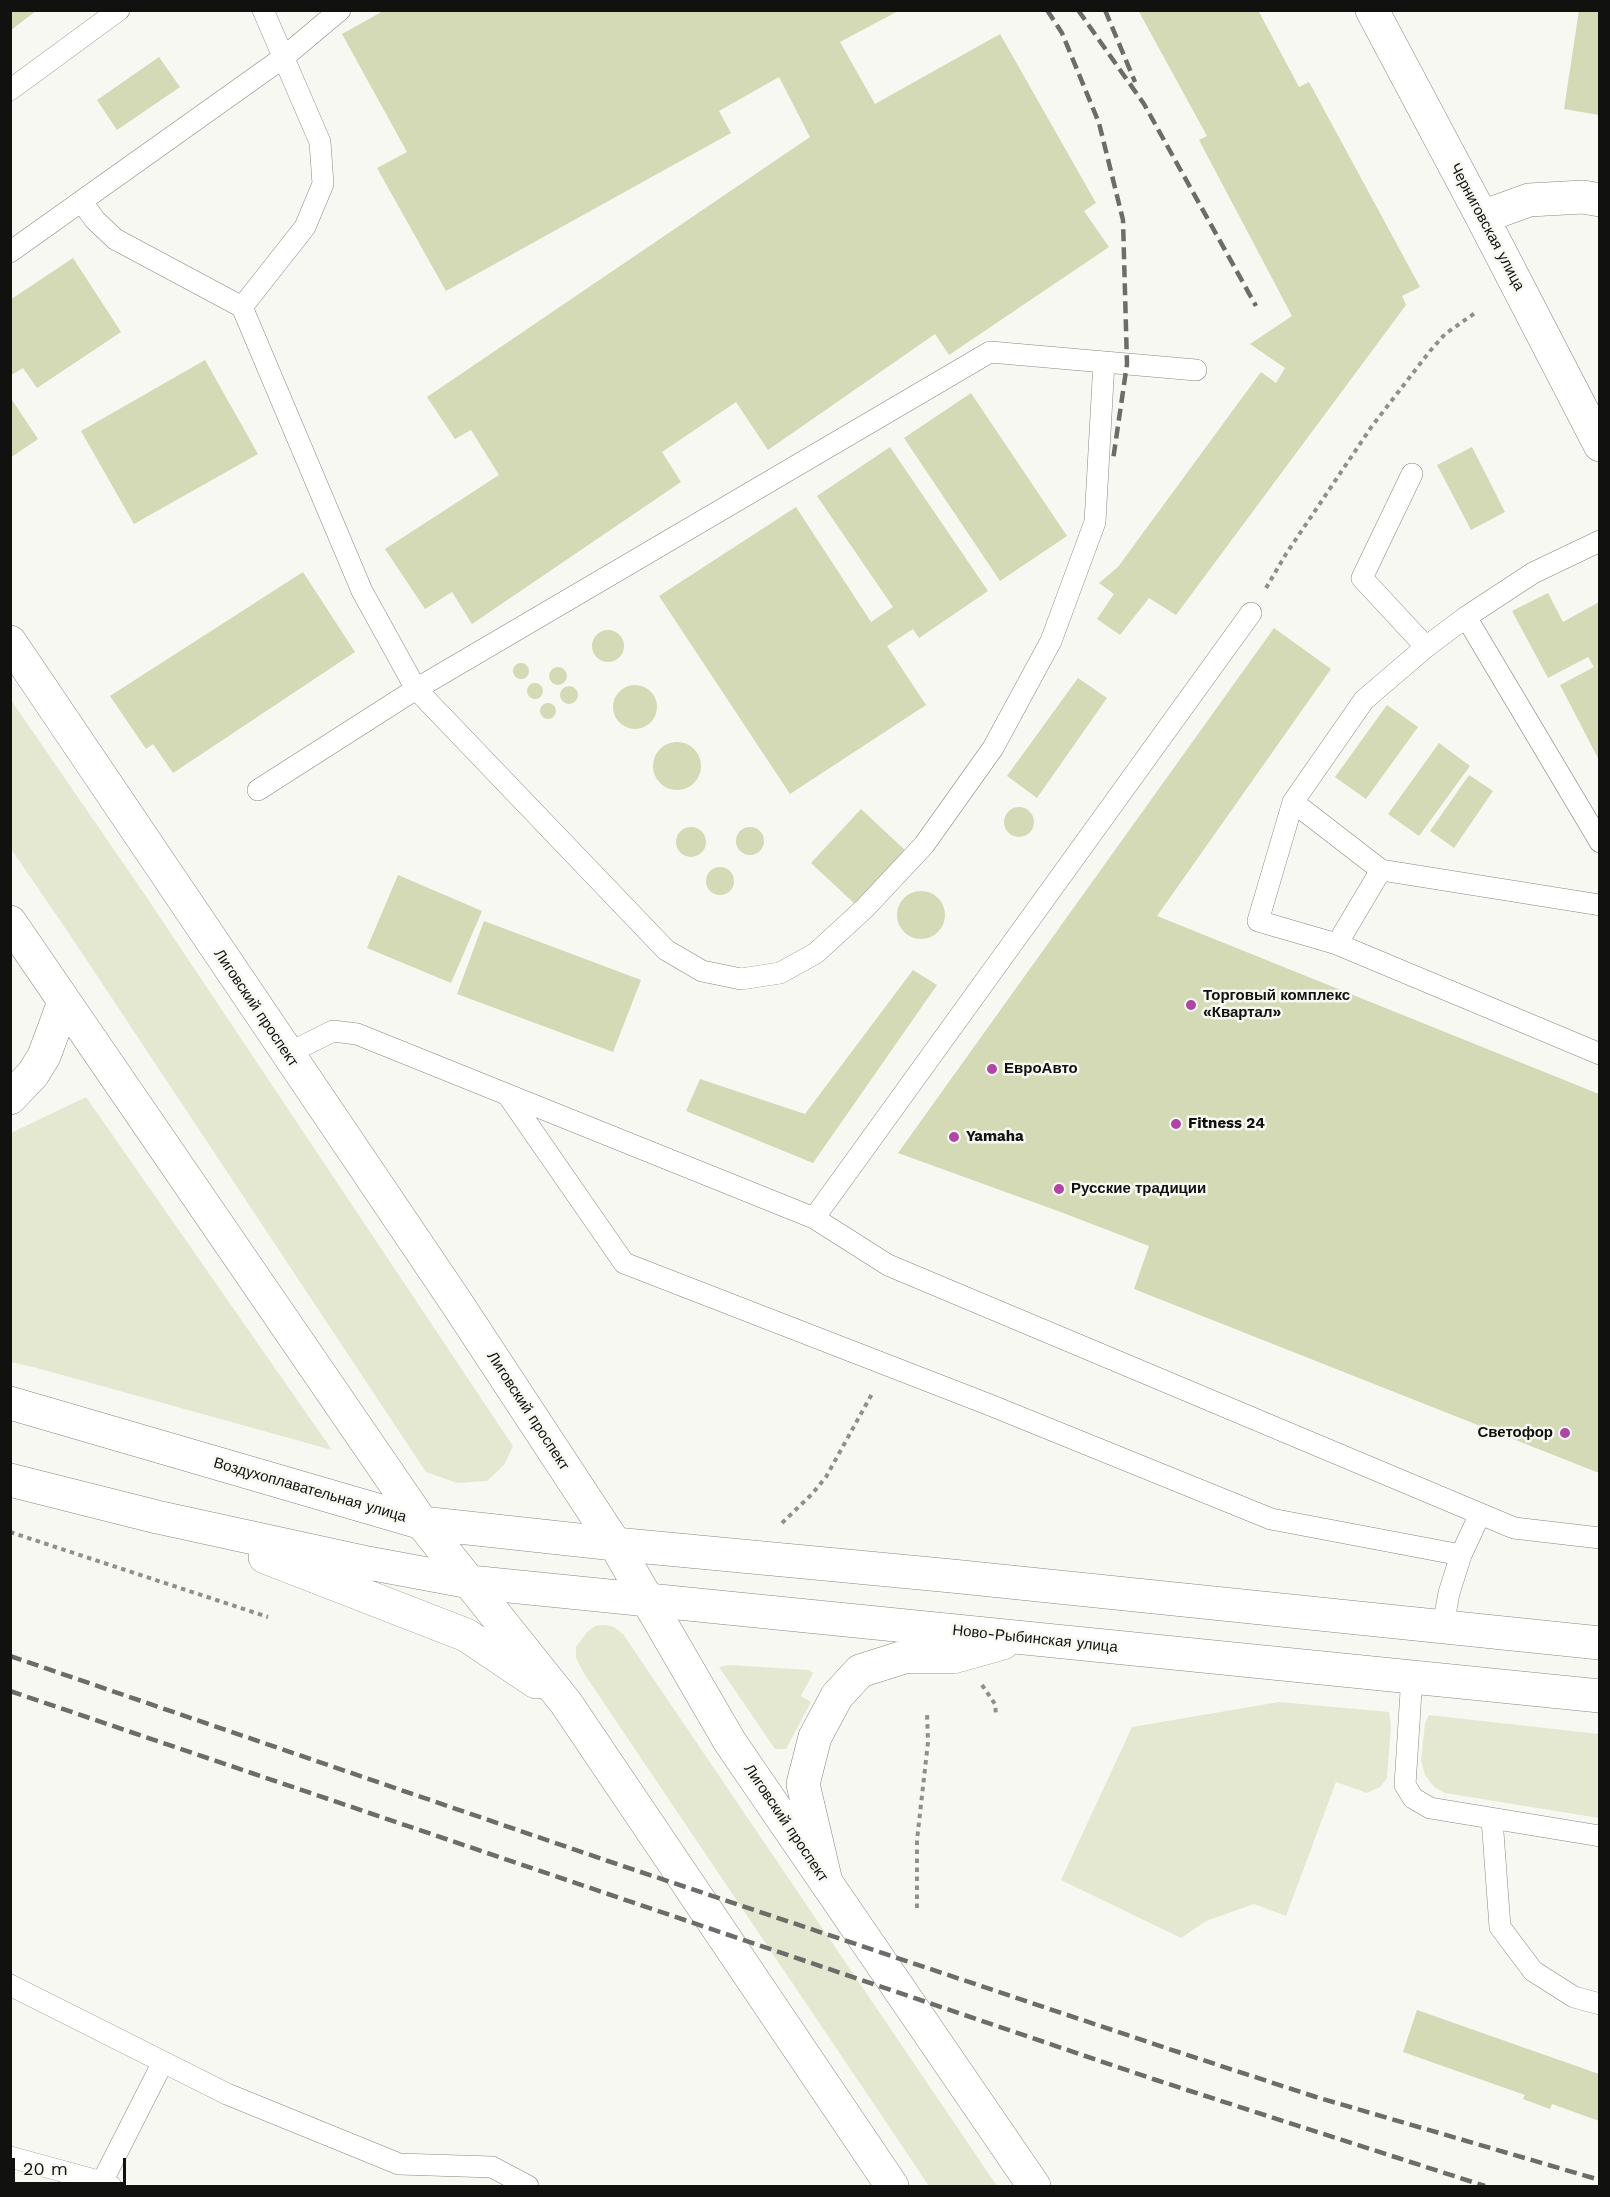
<!DOCTYPE html>
<html>
<head>
<meta charset="utf-8">
<style>
  body { margin:0 }
  #map { position:relative; width:1610px; height:2197px; overflow:hidden; background:#f7f8f1; font-family:"Work Sans",sans-serif }
  canvas { display:block }
  .frame { position:absolute; inset:0; border:12px solid #11120f; pointer-events:none }
  .scale { position:absolute; left:12px; top:2158px; width:114px; height:27px; box-sizing:border-box; border:3px solid #11120f; border-top:0; padding-left:8px; font-size:18px; line-height:21px; white-space:nowrap; color:#11120f; -webkit-text-stroke:4px #f7f8f1; paint-order:stroke }
</style>
</head>
<body>
<div id="map">
<canvas width="1610" height="2197"></canvas>
<div class="frame"></div>
<div class="scale">20 m</div>
</div>
<script>
const g = document.querySelector('canvas').getContext('2d');
g.lineJoin = 'round';
function fillPath(path, color) {
  g.fillStyle = color;
  g.fill(path, 'evenodd');
}
function poly(rows) {
  const path = new Path2D();
  for (const r of rows) {
    if (r.length === 3) {
      path.moveTo(r[0] + r[2], r[1]);
      path.arc(r[0], r[1], r[2], 0, 2 * Math.PI);
      continue;
    }
    path.moveTo(r[0], r[1]);
    for (let i = 2; i < r.length; i += 2) path.lineTo(r[i], r[i + 1]);
  }
  return path;
}
function trace(path, color, width, dash) {
  g.strokeStyle = color;
  g.lineWidth = width;
  g.lineCap = dash ? 'butt' : 'round';
  g.setLineDash(dash || []);
  g.stroke(path);
}
function label(font, color, halo, rows, align = 'center') {
  g.font = font + ' "Work Sans",sans-serif';
  g.lineWidth = 5;
  g.setLineDash([]);
  g.textBaseline = 'middle';
  g.strokeStyle = halo;
  g.fillStyle = color;
  for (const [text, x, y, turn = 0] of rows) {
    g.save();
    g.translate(x, y);
    g.rotate((+turn || 0) * Math.PI / 180);
    g.textAlign = isNaN(turn) ? turn : align;
    if (halo) g.strokeText(text, 0, 0);
    g.fillText(text, 0, 0);
    g.restore();
  }
}
fillPath(poly([
  [11,700,141,889,513,1446,504,1465,487,1481,457,1483,426,1472,70,935,11,849],
  [86,1097,332,1450,37,1368,11,1362,11,1133],
  [605,1625,614,1627,623,1634,997,2186,929,2186,583,1672,576,1658,576,1647,587,1632,595,1626],
  [729,1665,809,1670,813,1673,801,1696,811,1702,786,1749,775,1749,719,1667],
  [1279,1702,1389,1712,1391,1726,1387,1778,1380,1787,1367,1793,1336,1782,1286,1916,1254,1904,1206,1921,1181,1938,1061,1880,1132,1727],
  [1429,1715,1599,1734,1599,1818,1445,1793,1434,1787,1425,1775,1421,1760,1425,1723]
]), '#e4e8d1');
fillPath(poly([
  [10,10,37,10,10,31],
  [385,10,900,10,840,42,875,104,1000,34,1096,203,1084,211,1109,247,949,355,935,334,768,450,736,402,662,452,681,482,472,624,452,592,425,609,385,549,499,475,471,430,455,439,427,397,810,137,779,77,719,111,731,133,446,291,377,168,407,152,342,34],
  [1138,10,1258,10,1299,87,1309,82,1420,287,1402,296,1406,305,1176,615,1149,598,1120,635,1097,619,1114,594,1099,583,1118,567,1261,372,1276,383,1285,368,1250,344,1292,316,1199,140,1207,136],
  [1579,10,1599,10,1599,115,1564,109],
  [159,57,180,87,117,130,97,100],
  [73,258,121,332,37,388,23,368,10,376,10,300],
  [205,360,258,454,134,524,81,431],
  [971,393,1067,536,1000,581,904,438],
  [10,397,38,439,10,458],
  [890,447,988,591,919,638,913,629,887,646,926,705,790,794,659,596,796,507,871,622,893,607,817,496],
  [1472,447,1505,512,1471,530,1437,465],
  [303,572,355,652,173,773,153,744,146,749,110,696],
  [1548,593,1563,622,1599,602,1599,760,1560,685,1594,667,1588,657,1548,678,1512,611],
  [1274,628,1331,669,1157,916,1599,1094,1599,1473,1134,1289,1149,1246,1058,1211,898,1153],
  [608,646,16],
  [521,671,8],
  [558,676,9],
  [1078,678,1107,698,1037,798,1007,776],
  [535,691,8],
  [635,707,22],
  [569,695,9],
  [548,711,8],
  [1387,705,1418,727,1366,799,1335,777],
  [677,766,24],
  [1439,743,1470,766,1419,836,1388,814],
  [1469,775,1493,791,1454,848,1430,831],
  [1019,822,15],
  [861,809,906,851,856,905,811,863],
  [691,842,15],
  [750,841,14],
  [720,881,14],
  [398,875,482,911,451,983,367,948],
  [921,915,24],
  [484,921,641,980,613,1052,457,994],
  [913,970,937,985,813,1163,686,1111,700,1079,805,1114],
  [1417,2010,1599,2074,1599,2121,1552,2104,1550,2109,1523,2099,1525,2095,1403,2052]
]), '#d3dab5');
const service = poly([
  [10,90,119,10],
  [82,202,95,220,115,239,242,307,305,227,323,184,320,142,263,10],
  [10,252,284,57,340,10],
  [242,307,362,591,416,689,666,950,702,971,741,979,780,973,816,953,865,908,924,845,993,748,1051,641,1095,522,1104,362],
  [1412,474,1362,578,1426,647],
  [1600,541,1533,573,1466,617,1426,647,1364,700,1293,802,1258,921,1337,944,1600,1054],
  [1466,617,1600,842],
  [258,790,416,689,990,352,1196,370],
  [1293,802,1381,870,1600,905],
  [1337,944,1381,870],
  [287,1054,333,1031,357,1034,814,1218,888,1265,1514,1528,1600,1538],
  [509,1097,624,1263,990,1405,1271,1519,1461,1555],
  [814,1218,1251,613],
  [1443,1626,1449,1593,1461,1555,1480,1514],
  [1412,1676,1405,1785,1413,1798,1430,1808,1600,1836],
  [1492,1819,1500,1927,1533,1971,1574,1997,1600,2004],
  [10,1985,227,2094,399,2164,492,2167,528,2186],
  [10,2157,102,2182,111,2186],
  [100,2186,163,2062]
]);
const minor = poly([
  [1372,10,1482,217,1600,445],
  [1482,217,1529,200,1583,197,1600,200]
]);
const secondary = poly([
  [615,1544,952,1576,1600,1643],
  [470,1582,1600,1696],
  [826,1882,803,1784,815,1737,837,1696,860,1671,904,1657,953,1657,1003,1643]
]);
const primary = poly([
  [10,642,456,1302,615,1544,730,1742,1034,2186],
  [10,922,422,1523,566,1703,892,2186],
  [10,1098,33,1074,44,1056,64,1002],
  [10,1403,422,1523,615,1544],
  [10,1480,157,1517,368,1563,470,1582],
  [265,1557,466,1635,536,1682]
]);
trace(service, '#878882', 22);
trace(minor, '#878882', 34);
trace(secondary, '#878882', 34);
trace(primary, '#878882', 34);
trace(poly([
  [1266,588,1286,554,1372,426,1430,351,1445,334,1475,313],
  [782,1523,812,1494,826,1477,873,1392],
  [10,1532,268,1617],
  [982,1685,995,1704,996,1715],
  [917,1908,917,1840,928,1742,927,1714]
]), '#8f908b', 4, [4.5, 4.5]);
trace(service, '#fff', 21);
trace(minor, '#fff', 33);
trace(secondary, '#fff', 33);
trace(primary, '#fff', 33);
trace(poly([
  [1047,10,1062,33,1099,123,1123,220,1127,364,1113,460],
  [1078,10,1144,104,1256,306],
  [1105,10,1135,82],
  [10,1656,608,1861,1166,2048,1316,2097,1600,2180],
  [10,1691,1156,2080,1485,2186]
]), '#6c6d68', 4.5, [12, 6]);
for (const [x, y, r, color] of [
  [1191,1005,6,"#b145a4"],
  [992,1069,6,"#b145a4"],
  [1176,1124,6,"#b145a4"],
  [954,1137,6,"#b145a4"],
  [1059,1189,6,"#b145a4"],
  [1565,1433,6,"#b145a4"]
]) {
  const dot = new Path2D();
  dot.arc(x, y, r, 0, 2 * Math.PI);
  g.fillStyle = color;
  g.fill(dot);
  trace(dot, '#f7f8f1', 2);
}
label('15px', '#11120f', '#f7f8f1', [
  ["Черниговская улица",1487,227,62],
  ["Лиговский проспект",256,1008,56],
  ["Лиговский проспект",528,1411,57],
  ["Воздухоплавательная улица",310,1490,16],
  ["Ново-Рыбинская улица",1035,1639,6],
  ["Лиговский проспект",786,1823,56]
]);
label('bold 15px', '#11120f', '#f7f8f1', [
  ["Торговый комплекс",1203,996],
  ["«Квартал»",1203,1013],
  ["ЕвроАвто",1004,1069],
  ["Fitness 24",1188,1124],
  ["Yamaha",966,1137],
  ["Русские традиции",1071,1189],
  ["Светофор",1553,1433,"right"]
], 'left');
</script>
</body>
</html>
